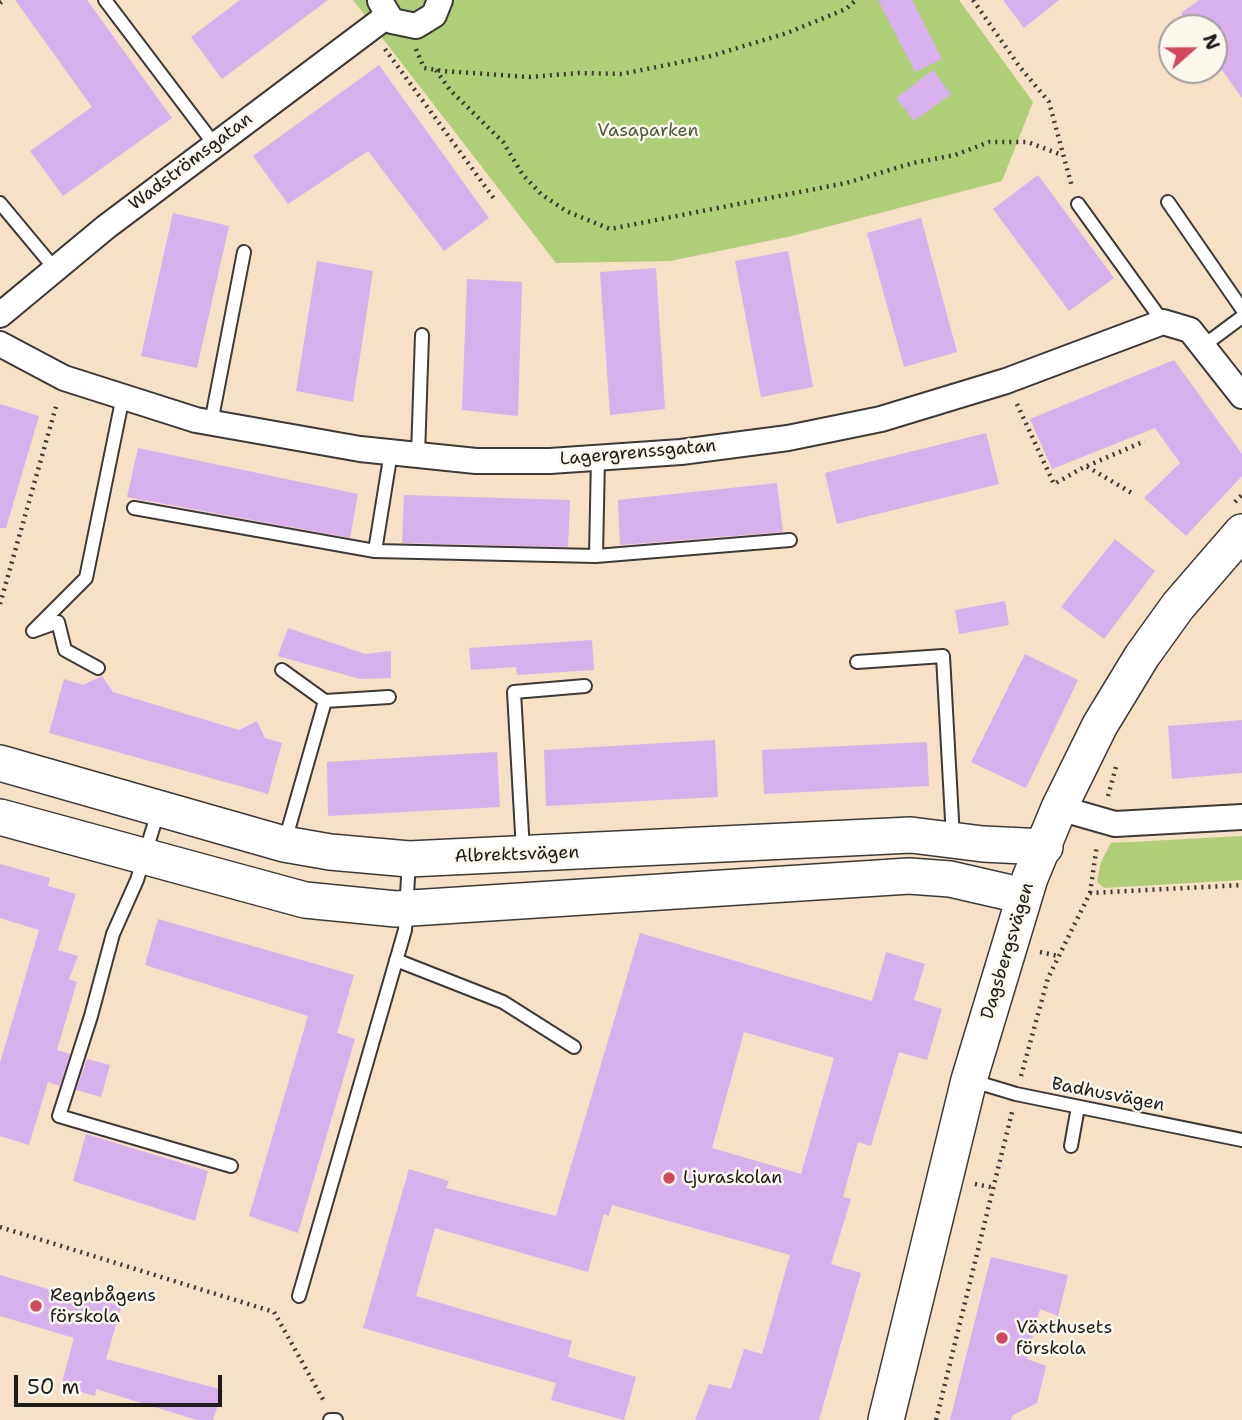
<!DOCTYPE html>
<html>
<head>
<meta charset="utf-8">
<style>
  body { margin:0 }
  #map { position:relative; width:1242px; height:1420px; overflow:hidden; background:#f6e0c6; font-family:"Shantell Sans",sans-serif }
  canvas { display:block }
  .north { position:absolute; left:1158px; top:14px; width:70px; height:70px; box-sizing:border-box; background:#fbf7ec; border:2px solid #a29f99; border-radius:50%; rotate:69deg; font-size:19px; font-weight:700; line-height:28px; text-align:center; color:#1c1c1c }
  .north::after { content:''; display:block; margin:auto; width:24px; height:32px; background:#d1495b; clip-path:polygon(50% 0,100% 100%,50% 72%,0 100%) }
  .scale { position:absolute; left:14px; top:1375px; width:208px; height:32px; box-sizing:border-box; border:4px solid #1c1c1c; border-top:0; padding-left:9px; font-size:21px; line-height:24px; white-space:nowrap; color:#1c1c1c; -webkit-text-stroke:5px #fbf7ec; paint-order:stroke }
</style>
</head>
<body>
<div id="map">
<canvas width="1242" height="1420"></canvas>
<div class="north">N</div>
<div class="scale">50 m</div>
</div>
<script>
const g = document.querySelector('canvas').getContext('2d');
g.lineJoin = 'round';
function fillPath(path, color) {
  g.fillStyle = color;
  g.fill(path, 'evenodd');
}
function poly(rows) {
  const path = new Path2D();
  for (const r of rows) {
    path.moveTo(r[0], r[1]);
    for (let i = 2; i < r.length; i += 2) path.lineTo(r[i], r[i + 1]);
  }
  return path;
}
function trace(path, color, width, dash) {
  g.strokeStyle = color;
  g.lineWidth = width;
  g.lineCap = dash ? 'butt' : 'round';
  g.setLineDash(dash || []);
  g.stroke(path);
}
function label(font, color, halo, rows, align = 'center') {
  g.font = font + ' "Shantell Sans",sans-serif';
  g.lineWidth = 5;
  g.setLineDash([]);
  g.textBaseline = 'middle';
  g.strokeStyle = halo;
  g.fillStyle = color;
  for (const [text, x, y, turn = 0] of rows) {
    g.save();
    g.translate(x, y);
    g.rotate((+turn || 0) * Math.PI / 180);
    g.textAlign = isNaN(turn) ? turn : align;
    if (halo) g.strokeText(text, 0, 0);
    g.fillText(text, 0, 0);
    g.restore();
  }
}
fillPath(poly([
  [353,0,959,0,1033,102,1002,181,792,236,670,261,556,263],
  [1242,836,1242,880,1104,888,1097,882,1101,862,1111,843]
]), '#aece77');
fillPath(poly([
  [15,0,87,0,172,118,63,196,30,151,92,107],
  [240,0,328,0,222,79,191,37],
  [878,0,912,0,942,59,915,72],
  [1003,0,1059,0,1024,28],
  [1199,0,1242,0,1242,98,1214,59,1214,28,1192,28,1181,13],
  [379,65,489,218,444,251,368,151,288,204,253,156],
  [933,70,951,94,914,121,896,98],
  [1038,175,1114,278,1069,311,993,209],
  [173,213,229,226,197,368,141,356],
  [921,218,957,352,904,367,867,233],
  [788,251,813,387,761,397,735,261],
  [317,261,373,271,353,402,296,391],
  [656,268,665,409,610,415,600,272],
  [467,279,522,282,518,416,462,410],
  [1174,360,1242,454,1242,476,1186,536,1144,498,1180,463,1155,428,1052,469,1030,419],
  [0,404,39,416,6,528,0,528],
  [986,433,999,484,837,524,825,473],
  [138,448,358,494,350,538,127,497],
  [777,483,783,532,620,545,618,500],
  [404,495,570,500,568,547,402,543],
  [1115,539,1155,571,1104,639,1061,607],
  [1005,601,1009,625,959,634,955,610],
  [288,628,365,654,391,651,391,678,360,679,278,656],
  [592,640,594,670,517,675,516,667,471,670,469,648],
  [1025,654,1078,680,1026,788,971,762],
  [102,676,113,692,239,730,257,721,265,738,282,743,268,794,49,733,64,679,83,685],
  [1242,720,1242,773,1172,779,1168,726],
  [715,740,718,797,546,806,544,750],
  [927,742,929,786,764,794,762,750],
  [497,752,500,807,328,816,327,762],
  [0,864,50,878,48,886,76,894,58,950,78,956,69,979,77,982,57,1050,70,1054,60,1086,48,1082,29,1145,0,1136,0,1063,39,930,0,918],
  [158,919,354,975,337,1033,355,1039,298,1233,249,1216,308,1016,145,965],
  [640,933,872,1001,886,952,925,964,914,1000,942,1009,927,1060,899,1052,871,1146,858,1142,843,1197,851,1199,831,1264,861,1273,819,1420,695,1420,709,1384,731,1389,744,1349,762,1354,790,1255,612,1205,609,1216,604,1214,588,1272,435,1228,416,1296,572,1341,568,1357,636,1377,624,1420,551,1400,556,1383,363,1328,409,1169,449,1181,446,1188,556,1216],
  [744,1032,834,1058,801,1174,712,1148],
  [87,1059,110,1065,101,1097,76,1090],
  [86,1134,208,1171,195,1221,73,1181],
  [991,1257,1068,1275,1058,1316,1040,1309,1027,1359,1046,1366,1037,1403,1013,1415,1011,1420,950,1420],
  [0,1275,85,1300,86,1294,122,1304,106,1359,223,1390,213,1420,197,1420,96,1389,95,1396,61,1386,74,1338,0,1316]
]), '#d8b0ed');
const lane = poly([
  [105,0,214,144],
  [1168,202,1242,309],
  [0,203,55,269],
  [1078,204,1163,322],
  [1203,346,1242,317],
  [211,423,244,252],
  [418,455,422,335],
  [134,508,375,551,596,556,790,540],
  [375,551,391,452],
  [596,556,598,457],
  [857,662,943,656,953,838],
  [98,668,65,650,58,622,33,631,86,578,123,396],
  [282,670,325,701],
  [158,812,137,880,113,934,91,1016,59,1116,231,1166],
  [285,841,325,701,389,697],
  [523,851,514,692,585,686],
  [396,960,503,1002,574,1047],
  [973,1081,1016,1094,1242,1140],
  [1071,1146,1078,1107],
  [299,1296,405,930,409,860],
  [330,1420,336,1420]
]);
const street = poly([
  [380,1,392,21,416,26,434,15,440,0],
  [0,315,106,227,387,16],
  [0,344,64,378,196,420,360,449,476,461,550,461,681,452,788,438,881,419,1006,381,1163,322,1190,330,1242,396],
  [1059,808,1115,824,1242,817]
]);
const secondary = poly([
  [0,763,284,844,330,852,409,859,911,835,983,844,1045,847],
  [0,817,305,900,396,909,909,876,950,879,1024,896],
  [886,1420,969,1080,1030,878,1059,808,1100,725,1142,656,1178,606,1242,532]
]);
trace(lane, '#3d3936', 16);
trace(street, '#3d3936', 28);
trace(secondary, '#3d3936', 38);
trace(poly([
  [973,0,1019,66,1049,102,1072,187],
  [0,3,4,0],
  [385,49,495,200],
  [416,49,424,68,443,71,529,77,579,73,622,74,711,56,787,33,846,9,856,0],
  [436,70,450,90,503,142,523,175,541,194,566,211,610,229,846,183,913,163,955,155,989,142,1028,142,1062,155],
  [1017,404,1054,484,1086,466,1135,495],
  [1087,466,1145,441],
  [1235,502,1242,495],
  [0,604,57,403],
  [1108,796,1116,767],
  [1090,893,1097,845],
  [1040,952,1058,956],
  [1021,1076,1048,978,1090,893,1242,885],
  [975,1184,995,1188],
  [0,1227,274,1312,325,1403],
  [936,1420,1012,1112]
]), '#3d3936', 4.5, [2, 5]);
trace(lane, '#fff', 12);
trace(street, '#fff', 24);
trace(secondary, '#fff', 35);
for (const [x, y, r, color] of [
  [669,1178,7,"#d1495b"],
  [36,1306,7,"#d1495b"],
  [1002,1338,7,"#d1495b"]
]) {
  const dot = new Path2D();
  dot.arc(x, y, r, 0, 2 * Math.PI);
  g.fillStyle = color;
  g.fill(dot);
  trace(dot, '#fbf7ec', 2.5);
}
label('18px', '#4f5a3c', '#fbf7ec', [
  ["Vasaparken",648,131]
]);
label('18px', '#1c1c1c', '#fbf7ec', [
  ["Wadströmsgatan",191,162,-37],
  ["Lagergrenssgatan",638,453,-5],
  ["Albrektsvägen",517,855,-2],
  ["Dagsbergsvägen",1008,951,-73],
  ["Badhusvägen",1108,1095,11]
]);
label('18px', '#1c1c1c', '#fbf7ec', [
  ["Ljuraskolan",683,1178],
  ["Regnbågens",50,1296],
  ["förskola",50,1317],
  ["Växthusets",1016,1328],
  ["förskola",1016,1349]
], 'left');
</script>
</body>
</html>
